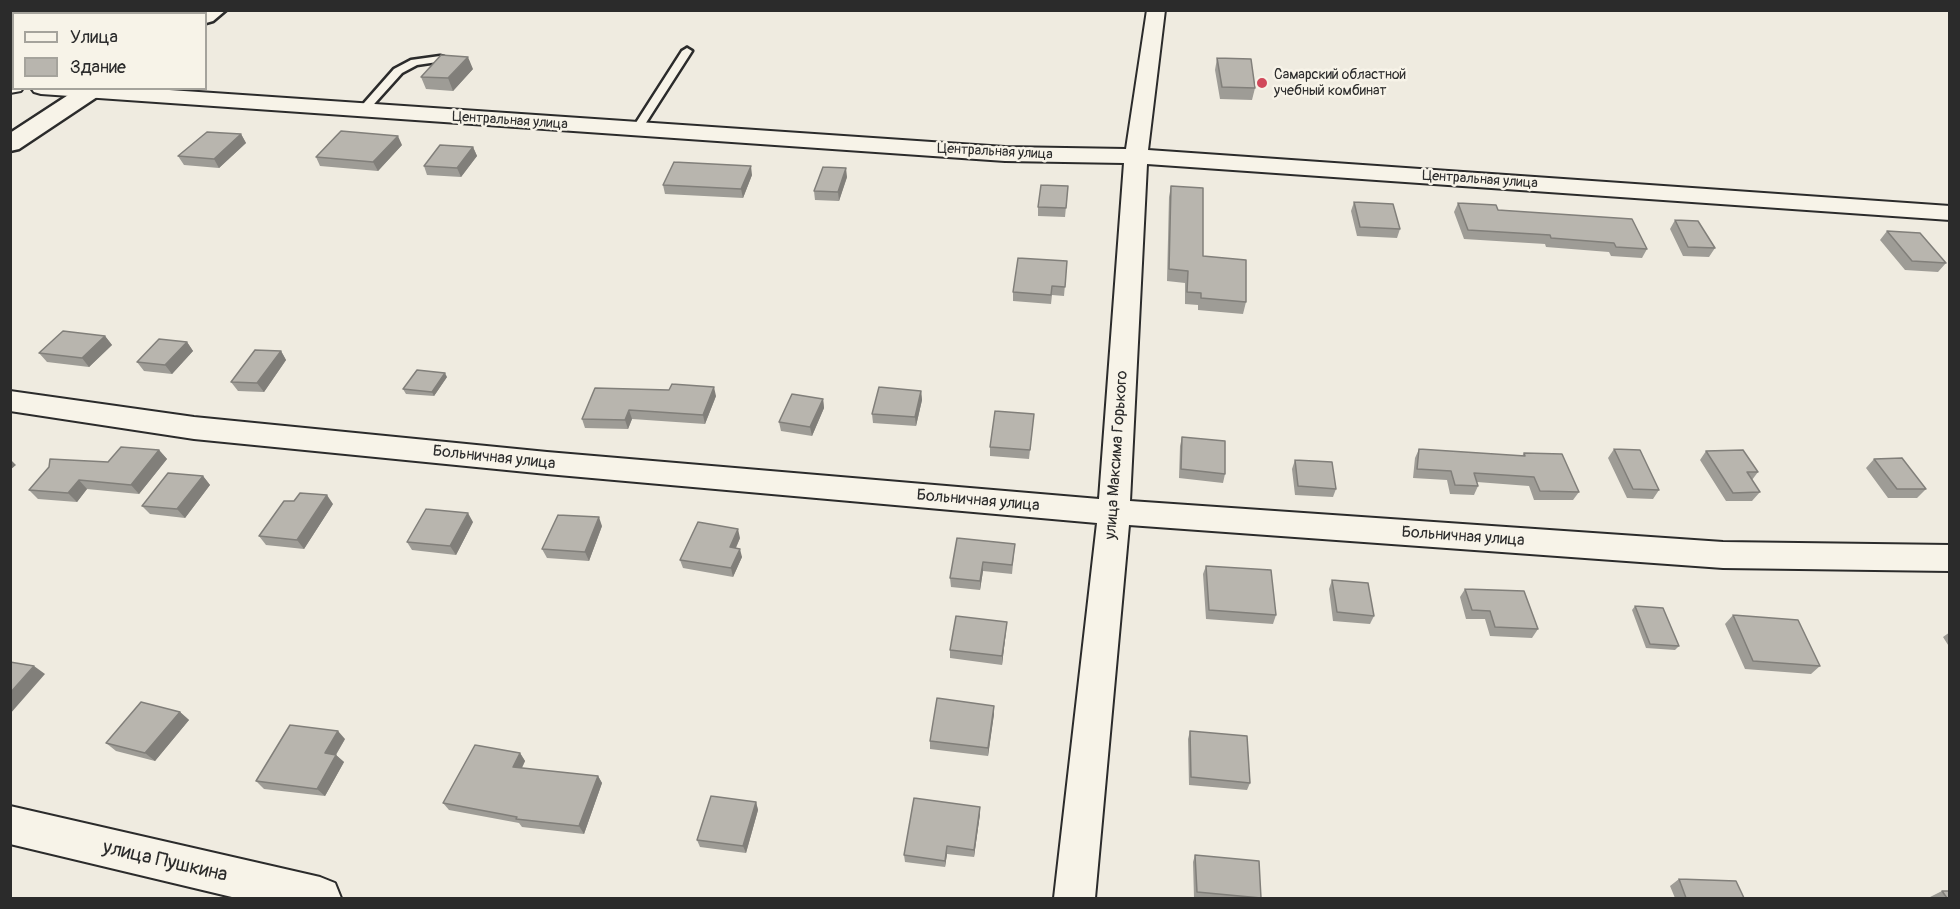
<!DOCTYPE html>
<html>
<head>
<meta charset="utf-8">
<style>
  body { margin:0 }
  #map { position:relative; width:1960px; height:909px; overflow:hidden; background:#efebe0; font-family:Pangolin,sans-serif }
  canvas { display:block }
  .frame { position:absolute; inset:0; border:12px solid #2b2b2b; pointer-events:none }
  .legend { position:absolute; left:12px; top:12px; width:195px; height:78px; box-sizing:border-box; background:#f7f3e8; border:2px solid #a5a39c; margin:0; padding:8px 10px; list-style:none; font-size:18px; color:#2b2b2b }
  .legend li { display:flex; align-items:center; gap:12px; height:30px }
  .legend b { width:30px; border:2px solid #a5a39c }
</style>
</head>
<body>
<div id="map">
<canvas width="1960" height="909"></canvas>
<div class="frame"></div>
<ul class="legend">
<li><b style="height:8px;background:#f7f3e8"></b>Улица</li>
<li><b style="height:16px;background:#b8b5ae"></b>Здание</li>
</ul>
</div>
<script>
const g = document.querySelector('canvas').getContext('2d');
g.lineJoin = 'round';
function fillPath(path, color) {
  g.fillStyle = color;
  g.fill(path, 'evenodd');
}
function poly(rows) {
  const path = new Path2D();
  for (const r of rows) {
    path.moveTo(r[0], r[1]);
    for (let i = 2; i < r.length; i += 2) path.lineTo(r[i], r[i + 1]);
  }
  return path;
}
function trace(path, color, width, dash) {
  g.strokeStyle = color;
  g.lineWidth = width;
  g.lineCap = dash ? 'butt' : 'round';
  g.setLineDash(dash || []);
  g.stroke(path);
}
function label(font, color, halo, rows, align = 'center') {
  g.font = font + ' Pangolin,sans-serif';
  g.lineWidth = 5;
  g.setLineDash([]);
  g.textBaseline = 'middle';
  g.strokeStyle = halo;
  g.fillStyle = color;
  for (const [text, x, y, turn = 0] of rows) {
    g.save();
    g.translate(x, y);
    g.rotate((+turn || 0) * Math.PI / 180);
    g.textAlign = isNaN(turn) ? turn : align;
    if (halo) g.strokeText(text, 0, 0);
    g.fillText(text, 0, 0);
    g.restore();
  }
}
fillPath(poly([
  [10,11,180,11,175,14,14,14,13,54,11,54]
]), '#dedbd1');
const service = poly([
  [687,48,692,51,642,129,641,131,633,131,632,129,682,51,687,48],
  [440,56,444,57,444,61,417,65,402,73,366,113,362,114,357,111,394,69,411,60,440,56]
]);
const minor = poly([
  [1147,10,1165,10,1148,150,1950,206,1950,220,1147,164,1130,501,1723,542,1950,545,1950,571,1723,568,1129,525,1095,898,1054,898,1097,523,547,474,194,439,10,411,10,391,194,417,547,452,1099,499,1124,163,1005,161,41,94,34,92,31,88,140,88,1005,147,1126,149,1147,10],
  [10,81,14,81,14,88,23,88,21,91,10,93,10,81],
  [10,806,320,877,335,883,341,898,236,898,10,844,10,806]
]);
const tertiary = poly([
  [202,10,226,10,213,21,206,23,206,14,198,14,202,10],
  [79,88,106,88,103,93,19,149,10,151,10,133,79,88]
]);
trace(service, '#2b2b2b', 5);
trace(minor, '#2b2b2b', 4);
trace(tertiary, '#2b2b2b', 5);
fillPath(service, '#f7f3e8');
fillPath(minor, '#f7f3e8');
fillPath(tertiary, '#f7f3e8');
fillPath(poly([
  [10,10,72,10,67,14,10,13],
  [1217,58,1255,88,1252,100,1220,99,1215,70],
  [473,69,453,91,426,89,421,77],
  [241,134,246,143,219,168,184,165,178,156],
  [402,145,378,171,320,166,316,157],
  [473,147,477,156,461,177,427,175,424,166],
  [752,175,743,198,665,194,663,185],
  [847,177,839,201,815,200,814,191],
  [1068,186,1065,217,1038,216,1038,207],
  [1171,186,1203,256,1246,302,1243,314,1198,310,1198,305,1185,304,1185,283,1167,281,1169,197],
  [1354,202,1400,229,1397,238,1357,236,1351,211],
  [1458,203,1498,210,1647,249,1642,258,1611,256,1609,252,1546,247,1545,244,1464,239,1454,212],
  [1675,220,1715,248,1709,257,1683,256,1670,229],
  [1887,231,1946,263,1938,272,1905,270,1880,240],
  [1067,261,1064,296,1052,295,1051,304,1013,301,1013,292],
  [105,336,112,345,89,367,47,362,39,353],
  [187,342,193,351,172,374,144,371,137,362],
  [281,351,286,360,264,392,238,391,231,382],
  [447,377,434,396,406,394,403,389],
  [595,388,716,396,705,424,632,419,628,429,585,428,582,419],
  [921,391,922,400,916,426,873,423,872,414],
  [823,399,824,408,812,436,781,431,779,422],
  [1033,423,1029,459,990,456,990,447],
  [1182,437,1225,474,1223,483,1179,478,1180,446],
  [1419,449,1522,456,1524,453,1579,492,1573,500,1534,500,1529,486,1477,482,1478,486,1474,495,1450,494,1447,480,1413,478,1415,458],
  [1614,449,1659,490,1653,499,1627,498,1608,458],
  [159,450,167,459,139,494,87,489,77,502,38,499,29,490,108,462],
  [1706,451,1758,472,1752,480,1760,492,1752,501,1726,501,1700,460],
  [1874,459,1926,489,1917,498,1888,498,1866,468],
  [1295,460,1336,489,1333,497,1295,495,1292,469],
  [203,476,210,485,185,518,150,514,142,506],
  [333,504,304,549,266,545,259,536],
  [473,522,456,555,412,550,407,542],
  [602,526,589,561,547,558,542,549],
  [740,538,736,548,742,557,733,577,683,568,680,560],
  [1015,544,1012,574,983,571,980,590,951,587,950,578],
  [1206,566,1276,615,1273,624,1206,619,1203,574],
  [1332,580,1374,616,1370,624,1333,621,1329,589],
  [1465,589,1538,629,1532,638,1490,636,1485,619,1466,619,1460,597],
  [1635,606,1679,646,1675,650,1646,648,1632,610],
  [1733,615,1820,666,1811,674,1745,669,1725,624],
  [1006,631,1002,665,950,658,950,650],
  [1950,632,1950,648,1943,637],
  [180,712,189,720,155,761,116,751,106,743],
  [994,714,988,756,930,749,930,741],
  [1190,731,1250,783,1247,790,1189,785,1188,739],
  [345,739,336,755,344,762,325,796,264,789,256,781],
  [520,753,525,761,522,768,598,776,602,783,584,834,522,827,519,823,449,810,443,803],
  [756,802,758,810,746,853,700,847,697,840],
  [980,814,974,857,947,854,945,867,905,862,904,855],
  [1195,855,1261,898,1194,898,1193,862],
  [1679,879,1744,898,1675,898,1670,886],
  [1942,891,1950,898,1931,898,1930,897]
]), '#9e9c96');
fillPath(poly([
  [63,10,72,10,67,14,65,14],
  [468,57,473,69,453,91,448,78],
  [241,134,246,143,219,168,214,159],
  [398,136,402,145,378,171,373,162],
  [473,147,477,156,461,177,457,168],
  [751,166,752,175,743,198,741,189],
  [846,168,847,177,839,201,838,192],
  [105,336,112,345,89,367,82,358],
  [187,342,193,351,172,374,165,365],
  [281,351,286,360,264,392,257,383],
  [445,373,447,377,434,396,432,392],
  [714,387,716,396,705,424,703,415],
  [921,391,922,400,916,426,915,417],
  [823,399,824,408,812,436,810,427],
  [629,410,632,419,628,429,625,420],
  [159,450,167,459,139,494,131,485],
  [10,459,16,465,10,470],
  [203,476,210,485,185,518,177,509],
  [79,480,87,489,77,502,68,493],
  [327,495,333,504,304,549,297,540],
  [468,513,473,522,456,555,450,546],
  [599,517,602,526,589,561,585,552],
  [738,529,740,538,732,556,730,547],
  [740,549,742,557,733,577,731,568],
  [983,562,983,571,980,590,980,581],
  [1007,622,1006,631,1002,665,1002,656],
  [34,666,45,674,10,714,10,693],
  [994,706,994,714,988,756,988,748],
  [180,712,189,720,155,761,145,753],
  [338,731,345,739,332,761,325,753],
  [520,753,525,761,518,775,513,767],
  [336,755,344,762,325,796,317,789],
  [598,776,602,783,584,834,579,826],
  [756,802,758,810,746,853,743,846],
  [980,807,980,814,974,857,974,850],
  [947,846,947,854,945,867,945,861]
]), '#817f7a');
const building = poly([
  [441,55,468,57,448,78,421,77,441,55],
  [1217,58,1251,59,1255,88,1222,87,1217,58],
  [341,131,398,136,373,162,316,157,341,131],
  [207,132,241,134,214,159,178,156,207,132],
  [440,145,473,147,457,168,424,166,440,145],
  [674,162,751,166,741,189,663,185,674,162],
  [823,167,846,168,838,192,814,191,823,167],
  [1041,185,1068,186,1066,208,1038,207,1041,185],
  [1171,186,1203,188,1203,256,1246,260,1246,302,1201,298,1201,293,1187,292,1188,271,1169,269,1171,186],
  [1354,202,1393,204,1400,229,1360,227,1354,202],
  [1458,203,1496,205,1498,210,1632,219,1647,249,1616,247,1614,243,1551,238,1550,235,1468,230,1458,203],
  [1675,220,1698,221,1715,248,1688,247,1675,220],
  [1887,231,1920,233,1946,263,1912,261,1887,231],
  [1018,258,1067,261,1065,287,1052,286,1051,295,1013,292,1018,258],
  [63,331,105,336,82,358,39,353,63,331],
  [159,339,187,342,165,365,137,362,159,339],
  [255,350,281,351,257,383,231,382,255,350],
  [417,370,445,373,432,392,403,389,417,370],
  [672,384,714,387,703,415,629,410,625,420,582,419,595,388,669,390,672,384],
  [879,387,921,391,915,417,872,414,879,387],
  [792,394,823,399,810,427,779,422,792,394],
  [995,411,1034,414,1030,450,990,447,995,411],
  [1182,437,1225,441,1225,474,1181,469,1182,437],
  [121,447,159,450,131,485,79,480,68,493,29,490,49,467,50,459,108,462,121,447],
  [1419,449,1525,456,1524,453,1562,454,1579,492,1540,491,1534,477,1474,473,1478,486,1455,485,1451,471,1417,469,1419,449],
  [1614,449,1640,450,1659,490,1633,489,1614,449],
  [1743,450,1758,472,1747,472,1760,492,1733,493,1706,451,1743,450],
  [1902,458,1926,489,1897,489,1874,459,1902,458],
  [1295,460,1332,462,1336,489,1298,486,1295,460],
  [168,473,203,476,177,509,142,506,168,473],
  [300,493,327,495,297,540,259,536,284,501,294,501,300,493],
  [426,509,468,513,450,546,407,542,426,509],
  [558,515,599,517,585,552,542,549,558,515],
  [698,522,738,529,730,547,740,549,731,568,680,560,698,522],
  [957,538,1015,544,1012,565,983,562,980,581,950,578,957,538],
  [1206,566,1271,570,1276,615,1209,610,1206,566],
  [1332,580,1368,583,1374,616,1337,612,1332,580],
  [1465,589,1524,591,1538,629,1495,627,1490,611,1472,610,1465,589],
  [1635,606,1663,608,1679,646,1650,644,1635,606],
  [1733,615,1798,620,1820,666,1753,661,1733,615],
  [956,616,1007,622,1002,656,950,650,956,616],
  [10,662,34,666,10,693,10,662],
  [937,698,994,706,988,748,930,741,937,698],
  [141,702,180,712,145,753,106,743,141,702],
  [290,725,338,731,325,753,336,755,317,789,256,781,290,725],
  [1190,731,1247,736,1250,783,1191,777,1190,731],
  [475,745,520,753,513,767,598,776,579,826,516,819,517,817,443,803,475,745],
  [711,796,756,802,743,846,697,840,711,796],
  [914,798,980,807,974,850,947,846,945,861,904,855,914,798],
  [1195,855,1259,861,1261,898,1197,892,1195,855],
  [1679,879,1736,881,1744,898,1686,898,1679,879],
  [1942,891,1950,891,1950,898,1947,898,1942,891]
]);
fillPath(building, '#b8b5ae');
trace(building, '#817f7a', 1.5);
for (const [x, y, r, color] of [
  [1262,83,6,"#d1495b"]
]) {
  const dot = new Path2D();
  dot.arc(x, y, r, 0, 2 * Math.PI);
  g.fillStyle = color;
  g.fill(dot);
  trace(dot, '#f7f3e8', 2);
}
label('14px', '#2b2b2b', '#f7f3e8', [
  ["Самарский областной",1274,75],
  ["учебный комбинат",1274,91]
], 'left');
label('14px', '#2b2b2b', '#f7f3e8', [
  ["Центральная улица",510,121,4],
  ["Центральная улица",995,152,3],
  ["Центральная улица",1480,180,4]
]);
label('16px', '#2b2b2b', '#f7f3e8', [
  ["улица Максима Горького",1117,455,-86],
  ["Больничная улица",494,458,6],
  ["Больничная улица",978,501,5],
  ["Больничная улица",1463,537,4]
]);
label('20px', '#2b2b2b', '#f7f3e8', [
  ["улица Пушкина",165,862,13]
]);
</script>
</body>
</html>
